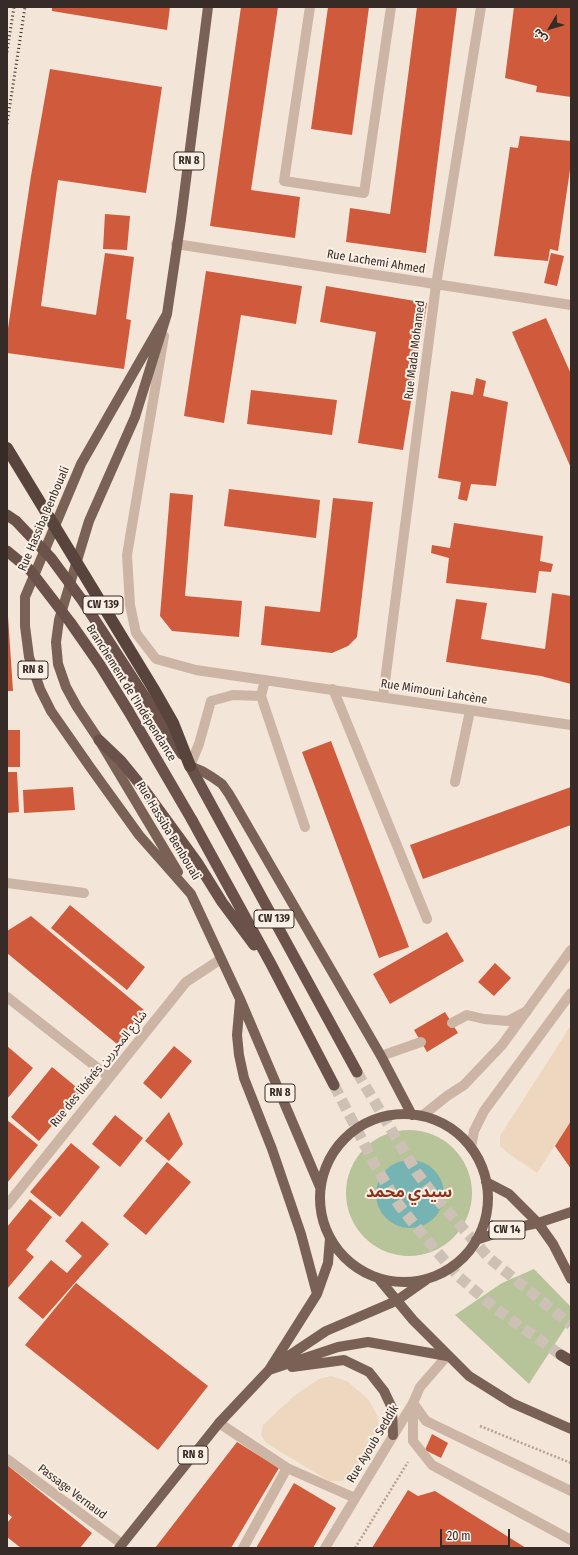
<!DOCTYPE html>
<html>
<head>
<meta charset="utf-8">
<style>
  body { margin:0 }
  #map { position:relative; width:578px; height:1555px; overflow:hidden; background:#f3e6d9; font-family:"Fira Sans Condensed","Noto Sans Arabic",sans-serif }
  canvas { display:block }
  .frame { position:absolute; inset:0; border:8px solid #372b27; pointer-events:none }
  .north { position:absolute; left:530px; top:8px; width:40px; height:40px; -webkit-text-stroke:3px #fbf0e6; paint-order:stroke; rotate:232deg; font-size:11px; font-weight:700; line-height:16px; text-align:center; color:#372b27 }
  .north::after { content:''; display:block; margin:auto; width:14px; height:18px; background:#372b27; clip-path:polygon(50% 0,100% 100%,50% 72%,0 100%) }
  .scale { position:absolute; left:440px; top:1529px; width:70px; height:18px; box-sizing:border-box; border:2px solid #372b27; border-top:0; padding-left:5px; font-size:12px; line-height:14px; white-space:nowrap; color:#372b27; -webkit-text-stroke:3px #fbf0e6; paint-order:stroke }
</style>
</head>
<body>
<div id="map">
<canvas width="578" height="1555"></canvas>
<div class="frame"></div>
<div class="north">ش</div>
<div class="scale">20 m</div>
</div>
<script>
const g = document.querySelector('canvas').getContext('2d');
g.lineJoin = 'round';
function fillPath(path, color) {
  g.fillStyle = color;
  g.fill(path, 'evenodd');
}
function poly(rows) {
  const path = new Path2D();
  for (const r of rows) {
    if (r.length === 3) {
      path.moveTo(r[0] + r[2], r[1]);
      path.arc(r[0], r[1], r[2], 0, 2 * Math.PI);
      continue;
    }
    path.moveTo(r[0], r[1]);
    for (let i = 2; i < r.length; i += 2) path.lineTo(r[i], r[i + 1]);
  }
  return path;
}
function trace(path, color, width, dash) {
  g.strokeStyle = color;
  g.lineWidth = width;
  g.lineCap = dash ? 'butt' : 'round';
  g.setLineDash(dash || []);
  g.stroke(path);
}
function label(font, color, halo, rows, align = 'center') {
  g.font = font + ' "Fira Sans Condensed","Noto Sans Arabic",sans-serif';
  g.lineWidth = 4;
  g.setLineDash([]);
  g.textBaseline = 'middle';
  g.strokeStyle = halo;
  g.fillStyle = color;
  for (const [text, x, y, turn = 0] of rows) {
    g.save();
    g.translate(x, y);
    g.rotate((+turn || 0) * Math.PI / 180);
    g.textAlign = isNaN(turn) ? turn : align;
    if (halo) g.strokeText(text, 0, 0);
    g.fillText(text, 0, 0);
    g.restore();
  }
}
fillPath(poly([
  [409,1193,63],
  [534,1269,571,1307,571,1319,529,1384,455,1315,502,1283]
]), '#b7c398');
fillPath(poly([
  [571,1025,571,1121,537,1173,509,1154,500,1146,500,1136],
  [331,1376,347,1381,368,1399,377,1415,380,1432,347,1480,339,1481,329,1481,266,1443,261,1435,263,1425,294,1396,319,1379]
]), '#edd7bf');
fillPath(poly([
  [410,1194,34]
]), '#76b3b3');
fillPath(poly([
  [52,7,170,7,167,30,52,11],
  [241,7,278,7,251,190,300,197,295,238,210,226],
  [328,7,369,7,352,135,311,129],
  [417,7,457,7,426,253,346,242,350,208,390,214],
  [514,7,571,8,571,97,536,92,537,86,505,78],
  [50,69,162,87,146,193,58,180,41,306,96,315,105,253,134,257,126,319,131,320,124,369,7,353,7,335,31,176],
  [520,136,571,141,571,163,558,251,550,249,548,261,494,256,510,147,518,148],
  [105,214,130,216,127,250,103,249],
  [551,253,564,256,557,286,544,283],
  [206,271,302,286,296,324,241,315,224,423,184,416],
  [326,286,427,303,403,450,358,443,376,332,320,322],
  [546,318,571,374,571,468,512,332],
  [476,378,486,381,483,396,508,402,496,486,471,484,467,501,458,499,461,482,438,478,451,391,473,395],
  [251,390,337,400,332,435,247,424],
  [229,489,320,500,316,538,224,526],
  [170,493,193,495,185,596,242,601,239,637,172,631,160,616],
  [333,498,373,502,357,637,348,646,332,653,261,645,265,606,320,612],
  [454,523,543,536,540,561,553,564,551,572,539,571,536,593,446,583,449,558,431,553,432,545,450,548],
  [552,593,571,596,571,684,541,676,446,662,456,599,487,603,481,639,545,649],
  [7,616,8,616,13,691,7,691],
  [7,730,20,730,20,767,7,767],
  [331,741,409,947,379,958,302,752],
  [7,772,17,772,19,812,7,813],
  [73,787,75,810,24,813,23,790],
  [571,787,571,825,423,879,410,845],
  [70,905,145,967,127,990,51,928],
  [31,916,144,1010,117,1044,7,953,7,931],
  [447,932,464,961,390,1004,373,974],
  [495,963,511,978,494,996,478,982],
  [445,1012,458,1033,427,1052,414,1030],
  [7,1046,33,1068,7,1099],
  [174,1046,192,1061,161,1099,143,1083],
  [52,1067,81,1091,39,1141,11,1117],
  [169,1112,183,1144,169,1161,145,1141],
  [115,1115,143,1138,120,1167,92,1144],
  [7,1120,38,1145,7,1183,8,1154],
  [571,1121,571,1169,555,1146],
  [71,1143,100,1167,60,1217,30,1192],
  [167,1162,191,1182,146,1235,123,1216],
  [30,1199,52,1217,26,1250,34,1257,7,1289,7,1227],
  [82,1221,109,1244,43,1319,18,1298,51,1260,67,1273,82,1256,65,1241],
  [76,1283,208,1386,158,1450,25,1345],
  [432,1434,448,1443,441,1458,425,1450],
  [237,1442,279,1468,231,1548,155,1548],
  [7,1465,92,1533,80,1548,21,1548,7,1537,7,1523,12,1517,7,1513],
  [294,1483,336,1508,313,1548,256,1548],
  [408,1490,418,1496,435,1491,526,1548,372,1548]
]), '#cf5a3c');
trace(poly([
  [357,1072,417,1173,437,1199,489,1258,571,1325],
  [334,1085,376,1167,399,1205,426,1239,459,1277,496,1309,561,1355]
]), '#cdc1b5', 11, [11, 5.5]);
trace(poly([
  [480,1426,571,1463],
  [355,1548,408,1462]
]), '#b89f8f', 2.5, [2, 2]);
trace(poly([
  [310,7,284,181,364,193,391,7],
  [261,696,305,827],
  [455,782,470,711],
  [7,883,84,893],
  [7,997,109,1077],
  [452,1023,467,1015,484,1019,508,1021,527,1011],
  [381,1056,421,1042],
  [413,1403,413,1441,432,1465,571,1540],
  [413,1403,426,1421,571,1491]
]), '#ccb5a4', 10);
trace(poly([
  [176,244,571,305],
  [164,336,127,555,130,605,136,633,156,659,196,670,571,725],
  [333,689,427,919],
  [383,697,436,285,481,7],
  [190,766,199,744,211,701,233,695,261,696,265,680],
  [7,1205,186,982,221,959],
  [219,1423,287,1468,355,1498],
  [7,1459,122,1544],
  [243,1548,287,1468],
  [325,1548,413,1403,420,1387,447,1356]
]), '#ccb5a4', 10);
trace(poly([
  [422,1116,447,1096,464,1085,502,1045,571,950],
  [471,1148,474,1131,484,1111,571,993]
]), '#ccb5a4', 10);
trace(poly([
  [167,314,81,464,25,597,25,626,29,657,40,689,51,711,90,767,139,835,191,894,240,999,320,1187],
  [190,766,202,771,212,777,222,784,229,794,381,1056,412,1115],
  [178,872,99,740,77,707,66,687,58,664,56,642,59,620,89,521,135,417,167,314,181,219,208,7],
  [240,1001,237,1035,239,1055,244,1078,272,1149,301,1234,317,1294],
  [404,1198,84],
  [486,1182,509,1194,538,1223,553,1244,571,1279],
  [476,1240,509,1229,538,1223,571,1212],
  [379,1279,413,1320,469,1376,512,1403,571,1429],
  [278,1363,326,1331,396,1301,426,1280],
  [292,1367,344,1360,369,1372,384,1391,392,1408,393,1435],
  [269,1370,338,1347,368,1342,447,1356],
  [119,1548,219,1423,269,1370,317,1294,328,1263,330,1238]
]), '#7a6156', 10);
trace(poly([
  [99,740,121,761,143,788,197,862,222,902,254,945],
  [190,766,357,1072],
  [192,820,271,964,334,1085],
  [561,1355,571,1361]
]), '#6a524a', 11);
trace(poly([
  [7,52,14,7],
  [7,124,25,7]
]), '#372b27', 3, [1, 3]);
trace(poly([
  [7,515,16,521,51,558,82,600,182,754],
  [7,551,30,570,70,622,100,665,129,712,192,820]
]), '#6a524a', 11);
trace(poly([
  [7,448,153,688,173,723,190,766]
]), '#59443d', 12);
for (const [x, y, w] of [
  [189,161,30],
  [103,605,40],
  [33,670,30],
  [274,919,40],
  [280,1093,30],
  [507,1230,36],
  [193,1455,30]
]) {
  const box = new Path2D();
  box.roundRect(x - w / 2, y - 9, w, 18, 3);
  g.fillStyle = '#fbf0e6';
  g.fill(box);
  trace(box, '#372b27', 1);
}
label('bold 11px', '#372b27', null, [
  ["RN 8",189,161],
  ["CW 139",103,605],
  ["RN 8",33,670],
  ["CW 139",274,919],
  ["RN 8",280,1093],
  ["CW 14",507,1230],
  ["RN 8",193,1455]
]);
label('12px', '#372b27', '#fbf0e6', [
  ["Rue Lachemi Ahmed",376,262,9],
  ["Rue Mada Mohamed",415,350,-83],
  ["Rue Hassiba Benbouali",44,519,-67],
  ["Rue Mimouni Lahcène",434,692,9],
  ["Branchement de l'Indépendance",131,693,58],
  ["Rue Hassiba Benbouali",168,831,59],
  ["Rue des libérés شارع المحررين",99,1069,-51],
  ["Rue Ayoub Seddik",373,1444,-59],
  ["Passage Vernaud",72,1492,37]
]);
label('bold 16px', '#8c3019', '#fbf0e6', [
  ["سيدي محمد",409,1193]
]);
</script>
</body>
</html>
